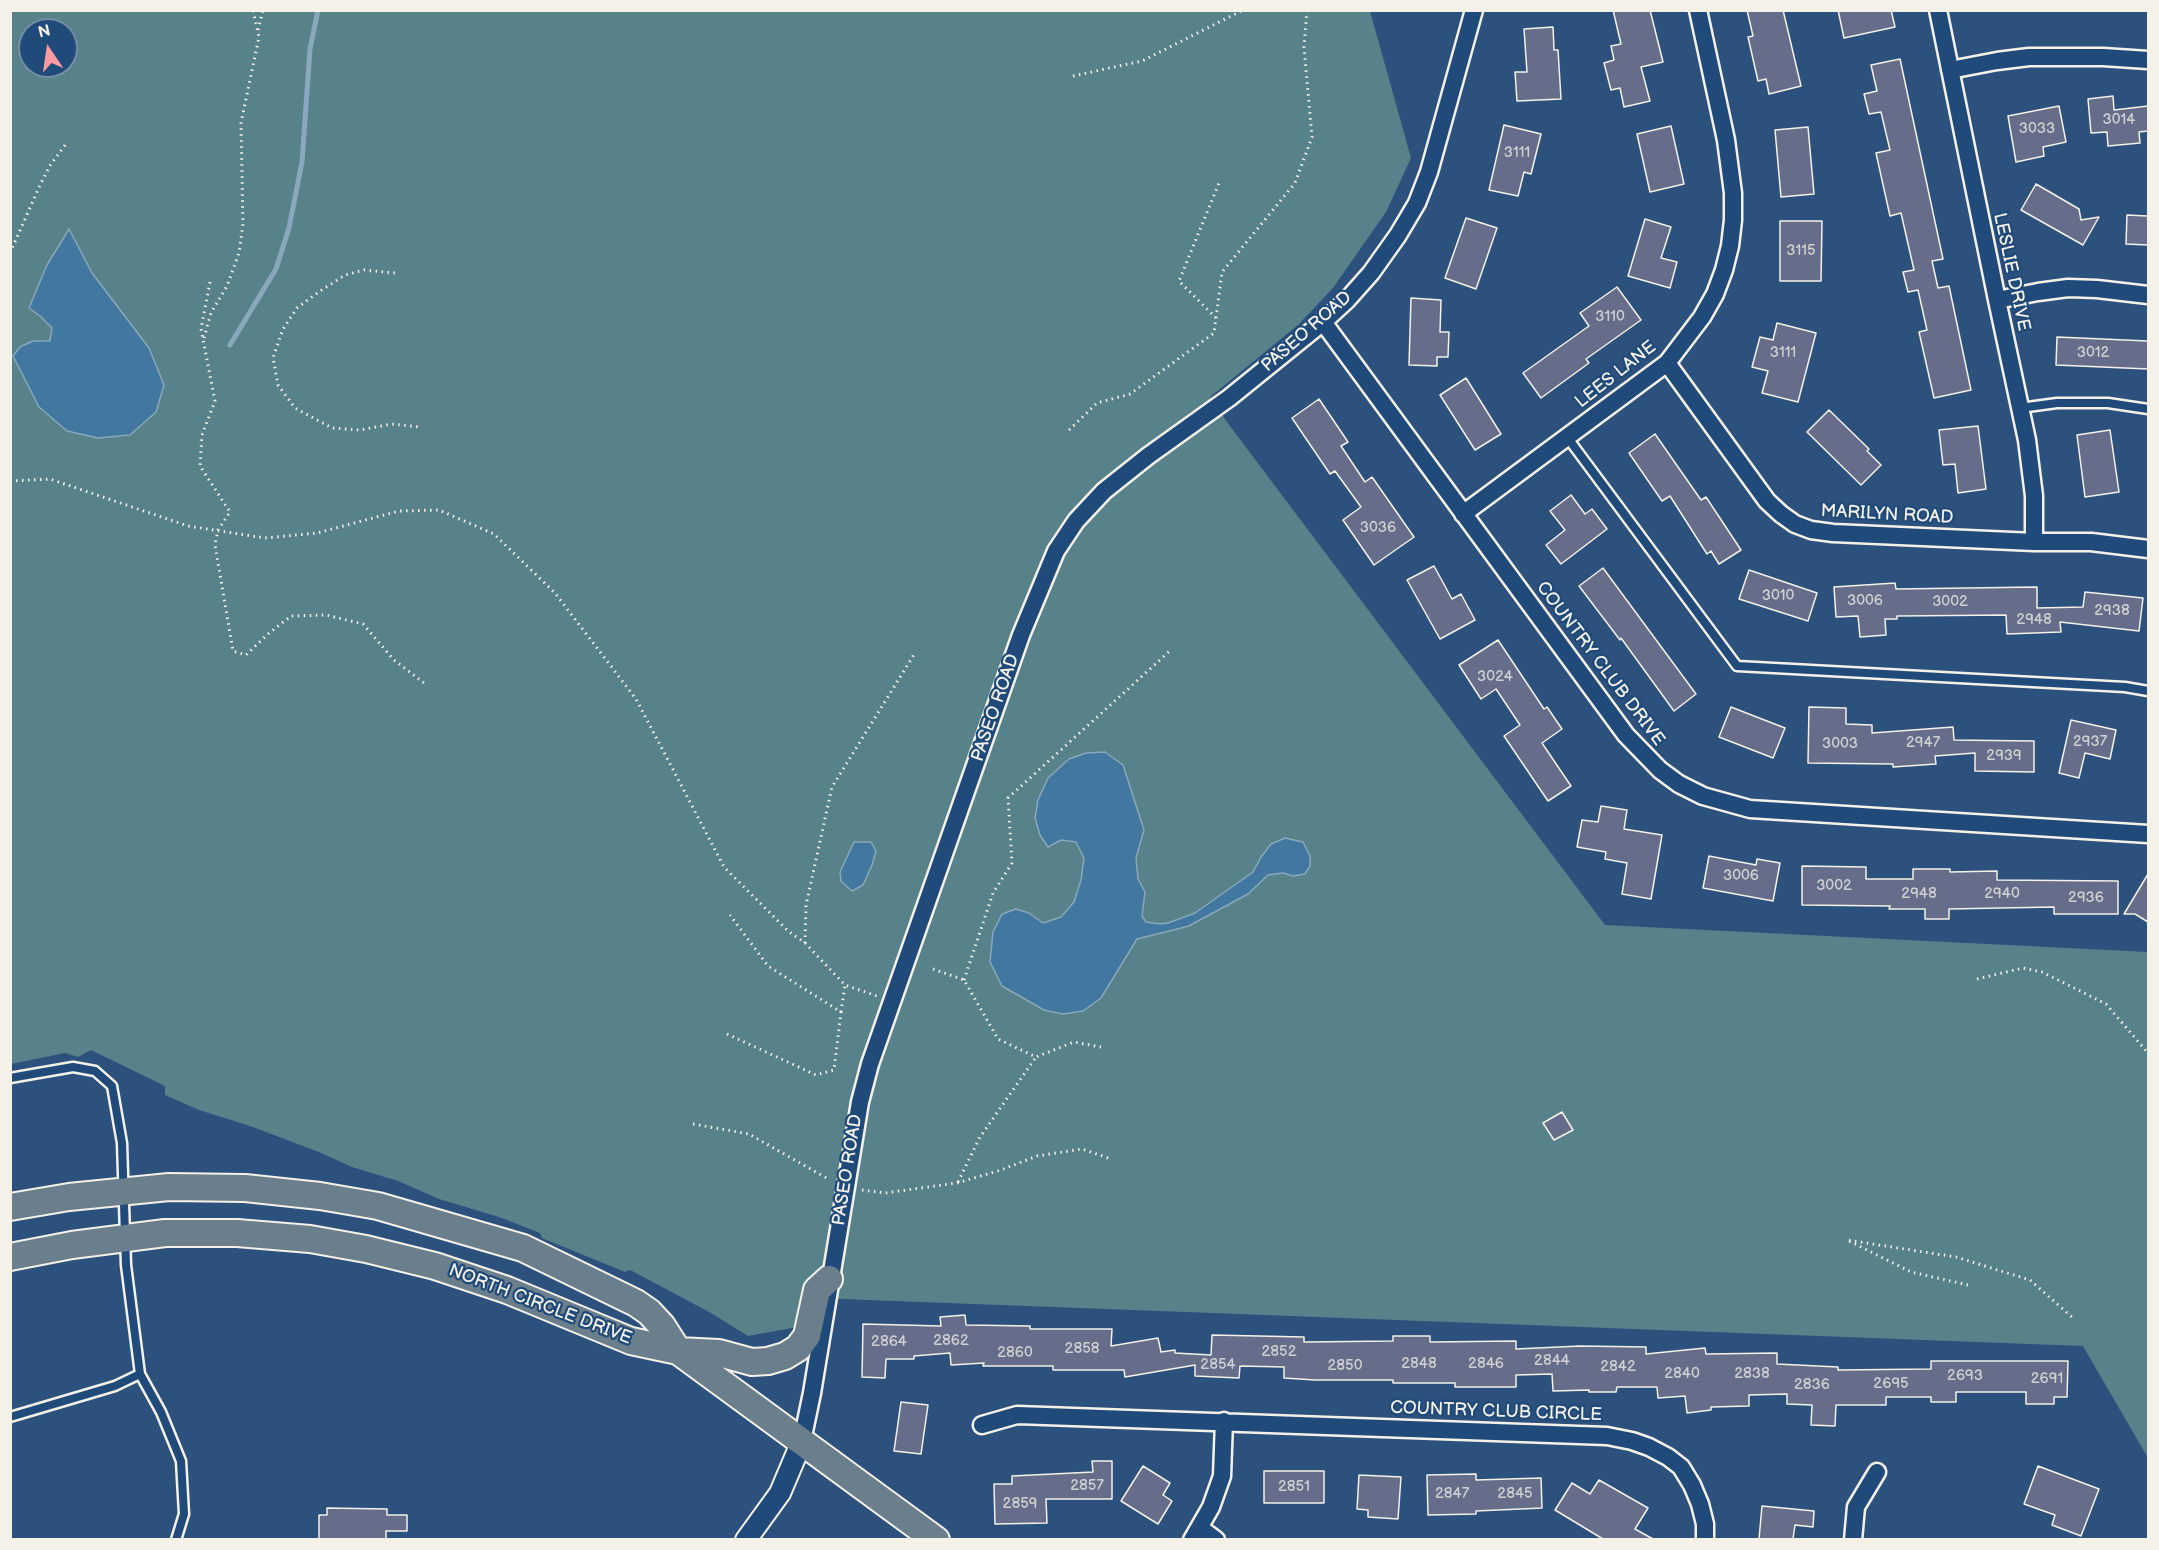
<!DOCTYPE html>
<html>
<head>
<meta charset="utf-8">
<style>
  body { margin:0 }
  #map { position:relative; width:2159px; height:1550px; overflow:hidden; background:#2d517d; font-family:"Balsamiq Sans",sans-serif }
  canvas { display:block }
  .frame { position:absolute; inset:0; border:12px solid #f4f1e8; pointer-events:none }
  .north { position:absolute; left:18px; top:18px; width:60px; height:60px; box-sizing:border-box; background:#1f4a7a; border:2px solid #748da6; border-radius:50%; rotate:347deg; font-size:16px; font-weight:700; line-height:24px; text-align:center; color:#f4f1e8 }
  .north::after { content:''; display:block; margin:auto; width:21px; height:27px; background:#ff9aa2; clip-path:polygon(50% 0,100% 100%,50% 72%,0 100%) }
</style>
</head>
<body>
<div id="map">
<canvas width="2159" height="1550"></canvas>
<div class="frame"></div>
<div class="north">N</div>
</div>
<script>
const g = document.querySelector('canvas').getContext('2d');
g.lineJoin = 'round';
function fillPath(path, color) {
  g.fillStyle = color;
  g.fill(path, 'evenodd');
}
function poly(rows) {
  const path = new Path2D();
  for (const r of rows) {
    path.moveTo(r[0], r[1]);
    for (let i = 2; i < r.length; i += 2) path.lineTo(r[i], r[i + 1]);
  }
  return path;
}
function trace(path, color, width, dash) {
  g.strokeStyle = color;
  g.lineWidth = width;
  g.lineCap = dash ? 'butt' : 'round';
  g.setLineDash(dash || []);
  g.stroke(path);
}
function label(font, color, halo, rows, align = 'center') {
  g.font = font + ' "Balsamiq Sans",sans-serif';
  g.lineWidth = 4.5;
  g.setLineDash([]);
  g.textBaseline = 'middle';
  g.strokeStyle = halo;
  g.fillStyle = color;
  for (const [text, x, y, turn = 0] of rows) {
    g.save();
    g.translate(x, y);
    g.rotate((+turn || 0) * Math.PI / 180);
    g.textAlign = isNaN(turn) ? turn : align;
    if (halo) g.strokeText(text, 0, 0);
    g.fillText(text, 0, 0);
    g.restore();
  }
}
fillPath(poly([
  [10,11,1370,11,1411,158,1386,212,1333,288,1298,325,1210,397,1227,422,1605,925,2148,952,2148,1458,2083,1346,842,1299,811,1296,803,1326,748,1336,711,1313,634,1272,630,1270,625,1272,542,1238,540,1233,499,1217,439,1199,398,1181,352,1167,319,1152,250,1126,199,1110,165,1095,165,1086,91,1050,78,1057,65,1053,11,1064],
  [30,30,66,30,66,66,30,66]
]), '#588289');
const water = poly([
  [69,229,92,273,149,348,164,385,156,412,130,435,98,438,67,431,39,407,13,356,20,347,33,341,50,341,52,328,40,316,29,308,47,265,69,229],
  [1105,752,1123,765,1144,830,1136,858,1138,879,1145,892,1142,916,1146,922,1160,924,1168,923,1195,913,1253,872,1261,857,1271,844,1285,838,1303,842,1310,856,1310,866,1305,874,1293,876,1283,873,1268,875,1248,894,1198,921,1189,926,1137,939,1101,998,1083,1011,1063,1014,1044,1010,1002,986,990,962,993,932,1002,914,1016,909,1029,913,1043,923,1061,917,1074,902,1081,880,1084,858,1076,842,1061,840,1048,847,1040,835,1035,818,1038,800,1048,778,1069,759,1086,753,1105,752],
  [854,842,871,842,876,851,872,865,863,885,852,891,841,881,840,872,854,842]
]);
fillPath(water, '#42779f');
trace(water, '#89a8bc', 1.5);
trace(poly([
  [230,345,276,269,289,228,302,162,310,49,318,10]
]), '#89a8bc', 5);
const building = poly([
  [1613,10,1650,10,1663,62,1641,67,1650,101,1624,107,1620,88,1611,90,1604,63,1614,60,1611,46,1621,44,1613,10],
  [1747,10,1783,10,1801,86,1769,94,1766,79,1758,81,1748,37,1753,36,1747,10],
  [1838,10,1891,10,1895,27,1844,38,1838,10],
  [1553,27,1554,50,1558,50,1561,99,1517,101,1515,72,1527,72,1524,29,1553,27],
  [1900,59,1943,259,1932,261,1938,288,1949,286,1971,390,1934,398,1919,332,1927,330,1918,290,1908,292,1903,272,1914,270,1901,213,1890,216,1876,153,1890,150,1881,112,1869,114,1864,94,1877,91,1871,65,1900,59],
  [2113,96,2114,110,2148,106,2148,131,2139,132,2140,143,2108,146,2107,132,2091,133,2088,99,2113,96],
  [2059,106,2066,142,2043,147,2044,156,2016,162,2008,116,2059,106],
  [1504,125,1541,134,1531,174,1524,172,1518,196,1489,190,1504,125],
  [1671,126,1684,184,1650,192,1637,134,1671,126],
  [1808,127,1814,194,1781,197,1775,130,1808,127],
  [2036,184,2079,209,2081,220,2099,217,2083,245,2021,210,2036,184],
  [2127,215,2148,216,2148,245,2126,244,2127,215],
  [1466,218,1497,228,1476,289,1445,278,1466,218],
  [1645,219,1671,227,1661,258,1677,262,1670,288,1628,276,1645,219],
  [1780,221,1822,221,1821,281,1780,281,1780,221],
  [1617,287,1641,320,1586,359,1589,363,1541,398,1523,373,1589,326,1580,313,1617,287],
  [1411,298,1441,300,1440,332,1449,332,1448,357,1437,357,1437,366,1409,365,1411,298],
  [1777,323,1816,333,1798,402,1762,393,1768,371,1752,367,1760,337,1773,340,1777,323],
  [2057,337,2148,341,2148,369,2056,365,2057,337],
  [1466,378,1501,434,1475,450,1440,395,1466,378],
  [1319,399,1348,442,1341,446,1365,482,1372,477,1414,537,1374,565,1343,520,1361,507,1335,471,1330,474,1292,418,1319,399],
  [1829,410,1869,449,1867,451,1881,465,1861,485,1807,432,1829,410],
  [1978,426,1986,489,1958,493,1955,464,1943,465,1939,430,1978,426],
  [2110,430,2119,492,2085,497,2077,435,2110,430],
  [1655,434,1701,500,1706,497,1741,550,1719,564,1711,551,1707,554,1670,496,1662,501,1629,453,1655,434],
  [1571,495,1585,514,1592,509,1607,529,1561,564,1546,545,1565,530,1550,511,1571,495],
  [1434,566,1452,599,1461,594,1475,620,1440,639,1407,580,1434,566],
  [1603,568,1696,694,1674,711,1621,638,1620,640,1579,586,1603,568],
  [1749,570,1817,593,1808,621,1739,599,1749,570],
  [1895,583,1896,589,2037,587,2037,608,2083,607,2085,592,2143,598,2139,631,2060,622,2061,632,2007,634,2006,615,1897,616,1897,619,1885,619,1886,635,1860,637,1858,616,1836,617,1834,587,1895,583],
  [1498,640,1544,709,1547,707,1562,729,1542,743,1571,786,1548,801,1504,736,1520,725,1496,689,1481,699,1459,665,1498,640],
  [1731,707,1785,728,1773,758,1719,737,1731,707],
  [1809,707,1846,708,1846,724,1872,725,1872,733,1953,727,1954,740,2034,741,2034,772,1975,771,1975,753,1935,756,1936,764,1893,767,1893,764,1808,763,1809,707],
  [2071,720,2116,730,2110,759,2085,753,2079,778,2059,773,2071,720],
  [1601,806,1627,810,1624,829,1662,835,1651,899,1622,894,1627,863,1605,859,1606,852,1577,847,1582,820,1598,822,1601,806],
  [1709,856,1756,865,1757,859,1780,863,1773,901,1703,888,1709,856],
  [1802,866,1866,867,1866,879,1913,879,1913,869,1950,869,1950,872,1997,871,1997,880,2118,881,2118,914,2054,914,2054,907,1949,909,1949,919,1925,919,1925,909,1889,909,1890,906,1802,905,1802,866],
  [2148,874,2148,922,2135,914,2124,914,2148,874],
  [1562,1112,1573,1130,1554,1140,1543,1123,1562,1112],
  [965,1315,966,1325,1030,1326,1030,1329,1112,1329,1111,1346,1158,1338,1161,1352,1175,1350,1175,1353,1211,1355,1212,1335,1304,1337,1304,1342,1393,1341,1393,1336,1430,1336,1430,1342,1516,1341,1516,1349,1580,1346,1646,1347,1646,1354,1705,1348,1706,1354,1777,1353,1777,1364,1838,1367,1838,1370,1931,1369,1931,1361,2068,1361,2067,1397,2054,1397,2054,1404,2026,1404,2026,1392,1956,1392,1956,1402,1931,1402,1931,1397,1886,1397,1886,1405,1836,1405,1835,1426,1811,1425,1812,1405,1787,1404,1787,1394,1749,1395,1749,1406,1711,1407,1711,1410,1687,1413,1685,1396,1658,1398,1657,1387,1617,1387,1616,1392,1589,1392,1589,1390,1553,1391,1552,1374,1516,1375,1516,1387,1455,1387,1455,1383,1393,1383,1393,1380,1315,1380,1284,1378,1284,1367,1240,1366,1239,1378,1195,1376,1195,1365,1125,1377,1124,1370,1053,1370,1053,1366,983,1366,984,1363,951,1365,950,1353,914,1356,914,1359,886,1359,885,1378,862,1377,863,1324,941,1326,940,1317,965,1315],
  [901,1402,928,1405,921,1454,894,1451,901,1402],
  [1092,1461,1112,1461,1112,1499,1046,1499,1047,1523,995,1524,994,1484,1012,1484,1012,1476,1093,1472,1092,1461],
  [1143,1466,1170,1483,1163,1495,1172,1501,1158,1524,1121,1501,1143,1466],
  [2038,1466,2099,1489,2081,1536,2052,1525,2055,1515,2024,1504,2038,1466],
  [1264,1471,1324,1471,1324,1503,1264,1503,1264,1471],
  [1476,1474,1476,1480,1541,1478,1542,1508,1476,1511,1476,1514,1428,1515,1427,1475,1476,1474],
  [1359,1475,1401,1477,1398,1519,1368,1517,1368,1510,1357,1509,1359,1475],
  [1599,1480,1648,1508,1635,1529,1653,1539,1603,1539,1555,1510,1572,1483,1590,1494,1599,1480],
  [1762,1506,1814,1511,1813,1527,1795,1525,1793,1539,1759,1539,1762,1506],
  [327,1508,387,1509,387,1515,407,1515,407,1531,386,1531,386,1539,319,1539,319,1515,327,1515,327,1508]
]);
fillPath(building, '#666d8a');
trace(building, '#f4f1e8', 1.5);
const service = poly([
  [2020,408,2057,403,2108,403,2148,409],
  [1567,437,1737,666,2125,687,2148,691],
  [10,1078,73,1067,95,1071,112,1086,122,1143,126,1265,140,1374,161,1412,181,1461,184,1514,176,1540],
  [10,1417,115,1386,140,1374]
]);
const minor = poly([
  [1938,10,1997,300,2027,440,2034,496,2034,542],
  [1950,70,1997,61,2029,57,2103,57,2148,60],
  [1997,300,2038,292,2068,288,2097,289,2148,295],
  [1323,322,1626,735,1660,770,1679,784,1703,796,1750,809,2148,834],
  [1667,363,1767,501,1781,514,1795,524,1811,530,1833,533,2034,542,2091,542,2148,549],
  [1463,514,1667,363,1702,317,1715,294,1724,270,1730,246,1733,220,1733,193,1726,140,1698,10],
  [982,1425,1017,1415,1607,1436,1632,1441,1649,1447,1668,1457,1681,1467,1692,1485,1700,1504,1705,1524,1705,1540],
  [802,1441,812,1393,860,1102,870,1064,1021,635,1056,551,1076,521,1104,491,1148,456,1229,398,1323,322,1347,300,1371,273,1398,235,1417,203,1429,172,1474,10],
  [1200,1528,1216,1540],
  [1192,1540,1211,1507,1222,1476,1224,1421],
  [1853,1540,1856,1507,1877,1472]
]);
const tertiary = poly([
  [746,1540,780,1493,802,1441]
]);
const primary = poly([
  [10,1207,69,1197,169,1187,245,1188,320,1196,378,1206,523,1248,636,1303,649,1312,662,1326,678,1351,936,1540],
  [10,1257,72,1245,165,1233,237,1233,310,1239,366,1249,435,1266,507,1290,631,1341,678,1351,719,1353,752,1362,768,1361,785,1356,798,1348,807,1336,817,1290,829,1279]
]);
trace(service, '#f4f1e8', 13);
trace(minor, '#f4f1e8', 21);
trace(tertiary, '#f4f1e8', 24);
trace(primary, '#f4f1e8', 30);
trace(poly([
  [258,30,263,10],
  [1073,76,1142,61,1243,10],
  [10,253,40,185,51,164,66,144],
  [395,273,364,270,345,275,320,291,297,308,283,329,273,358,278,385,295,408,332,428,360,430,392,424,419,427],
  [210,282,201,329,215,401,202,435,200,466,230,512,218,530,215,545,233,651,246,655,268,634,291,616,326,615,363,624,394,660,424,683],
  [1216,318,1222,272,1295,183,1312,137,1304,47,1307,10],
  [204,338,211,313,227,286,239,253,243,224,241,123,259,37,253,10],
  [1069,430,1097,403,1130,394,1214,333,1216,318,1179,281,1219,183],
  [10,481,50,479,188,526,265,538,317,533,399,511,439,510,494,534,555,593,636,699,724,867,788,931,805,943,845,985,877,996],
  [805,943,806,905,832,787,915,653],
  [933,969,964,980,998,1039,1036,1057,1074,1042,1101,1047],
  [1977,979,2023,968,2042,972,2106,1004,2148,1053],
  [964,980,993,893,1012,863,1008,798,1172,649],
  [841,1012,845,985],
  [727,1034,816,1075,834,1070,841,1012,768,966,730,915],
  [693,1124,749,1134,830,1180],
  [958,1182,980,1137,1036,1057],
  [862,1190,885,1193,957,1183,1001,1170,1037,1156,1082,1149,1111,1159],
  [1968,1285,1911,1272,1847,1240,1956,1257,2030,1280,2073,1318]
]), '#f4f1e8', 3, [1.5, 4.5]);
trace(service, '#1f4a7a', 8);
trace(minor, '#1f4a7a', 16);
trace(tertiary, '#1f4a7a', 20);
trace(primary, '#6b7e8b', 26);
label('15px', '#d0d0d0', null, [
  ["3014",2119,120],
  ["3033",2037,129],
  ["3111",1517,153],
  ["3115",1801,251],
  ["3110",1610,317],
  ["3111",1783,353],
  ["3012",2093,353],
  ["3036",1378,528],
  ["3010",1778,596],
  ["3006",1865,601],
  ["3002",1950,602],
  ["2938",2112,611],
  ["2948",2034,620],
  ["3024",1495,677],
  ["2937",2090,742],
  ["2947",1923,743],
  ["3003",1840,744],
  ["2939",2004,756],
  ["3006",1741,876],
  ["3002",1834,886],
  ["2948",1919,894],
  ["2940",2002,894],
  ["2936",2086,898],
  ["2862",951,1341],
  ["2864",889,1342],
  ["2858",1082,1349],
  ["2852",1279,1352],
  ["2860",1015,1353],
  ["2844",1552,1361],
  ["2848",1419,1364],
  ["2846",1486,1364],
  ["2854",1218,1365],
  ["2850",1345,1366],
  ["2842",1618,1367],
  ["2840",1682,1374],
  ["2838",1752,1374],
  ["2693",1965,1376],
  ["2691",2047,1379],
  ["2695",1891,1384],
  ["2836",1812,1385],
  ["2857",1087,1486],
  ["2851",1294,1487],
  ["2847",1452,1494],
  ["2845",1515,1494],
  ["2859",1020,1504]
]);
label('18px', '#f4f1e8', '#1f4a7a', [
  ["LESLIE DRIVE",2011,272,78],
  ["PASEO ROAD",1307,332,-41],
  ["LEES LANE",1616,375,-38],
  ["MARILYN ROAD",1887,515,3],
  ["COUNTRY CLUB DRIVE",1600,664,53],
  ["PASEO ROAD",996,708,-71],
  ["PASEO ROAD",848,1170,-81],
  ["NORTH CIRCLE DRIVE",540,1305,21],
  ["COUNTRY CLUB CIRCLE",1496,1412,2]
]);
</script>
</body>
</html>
